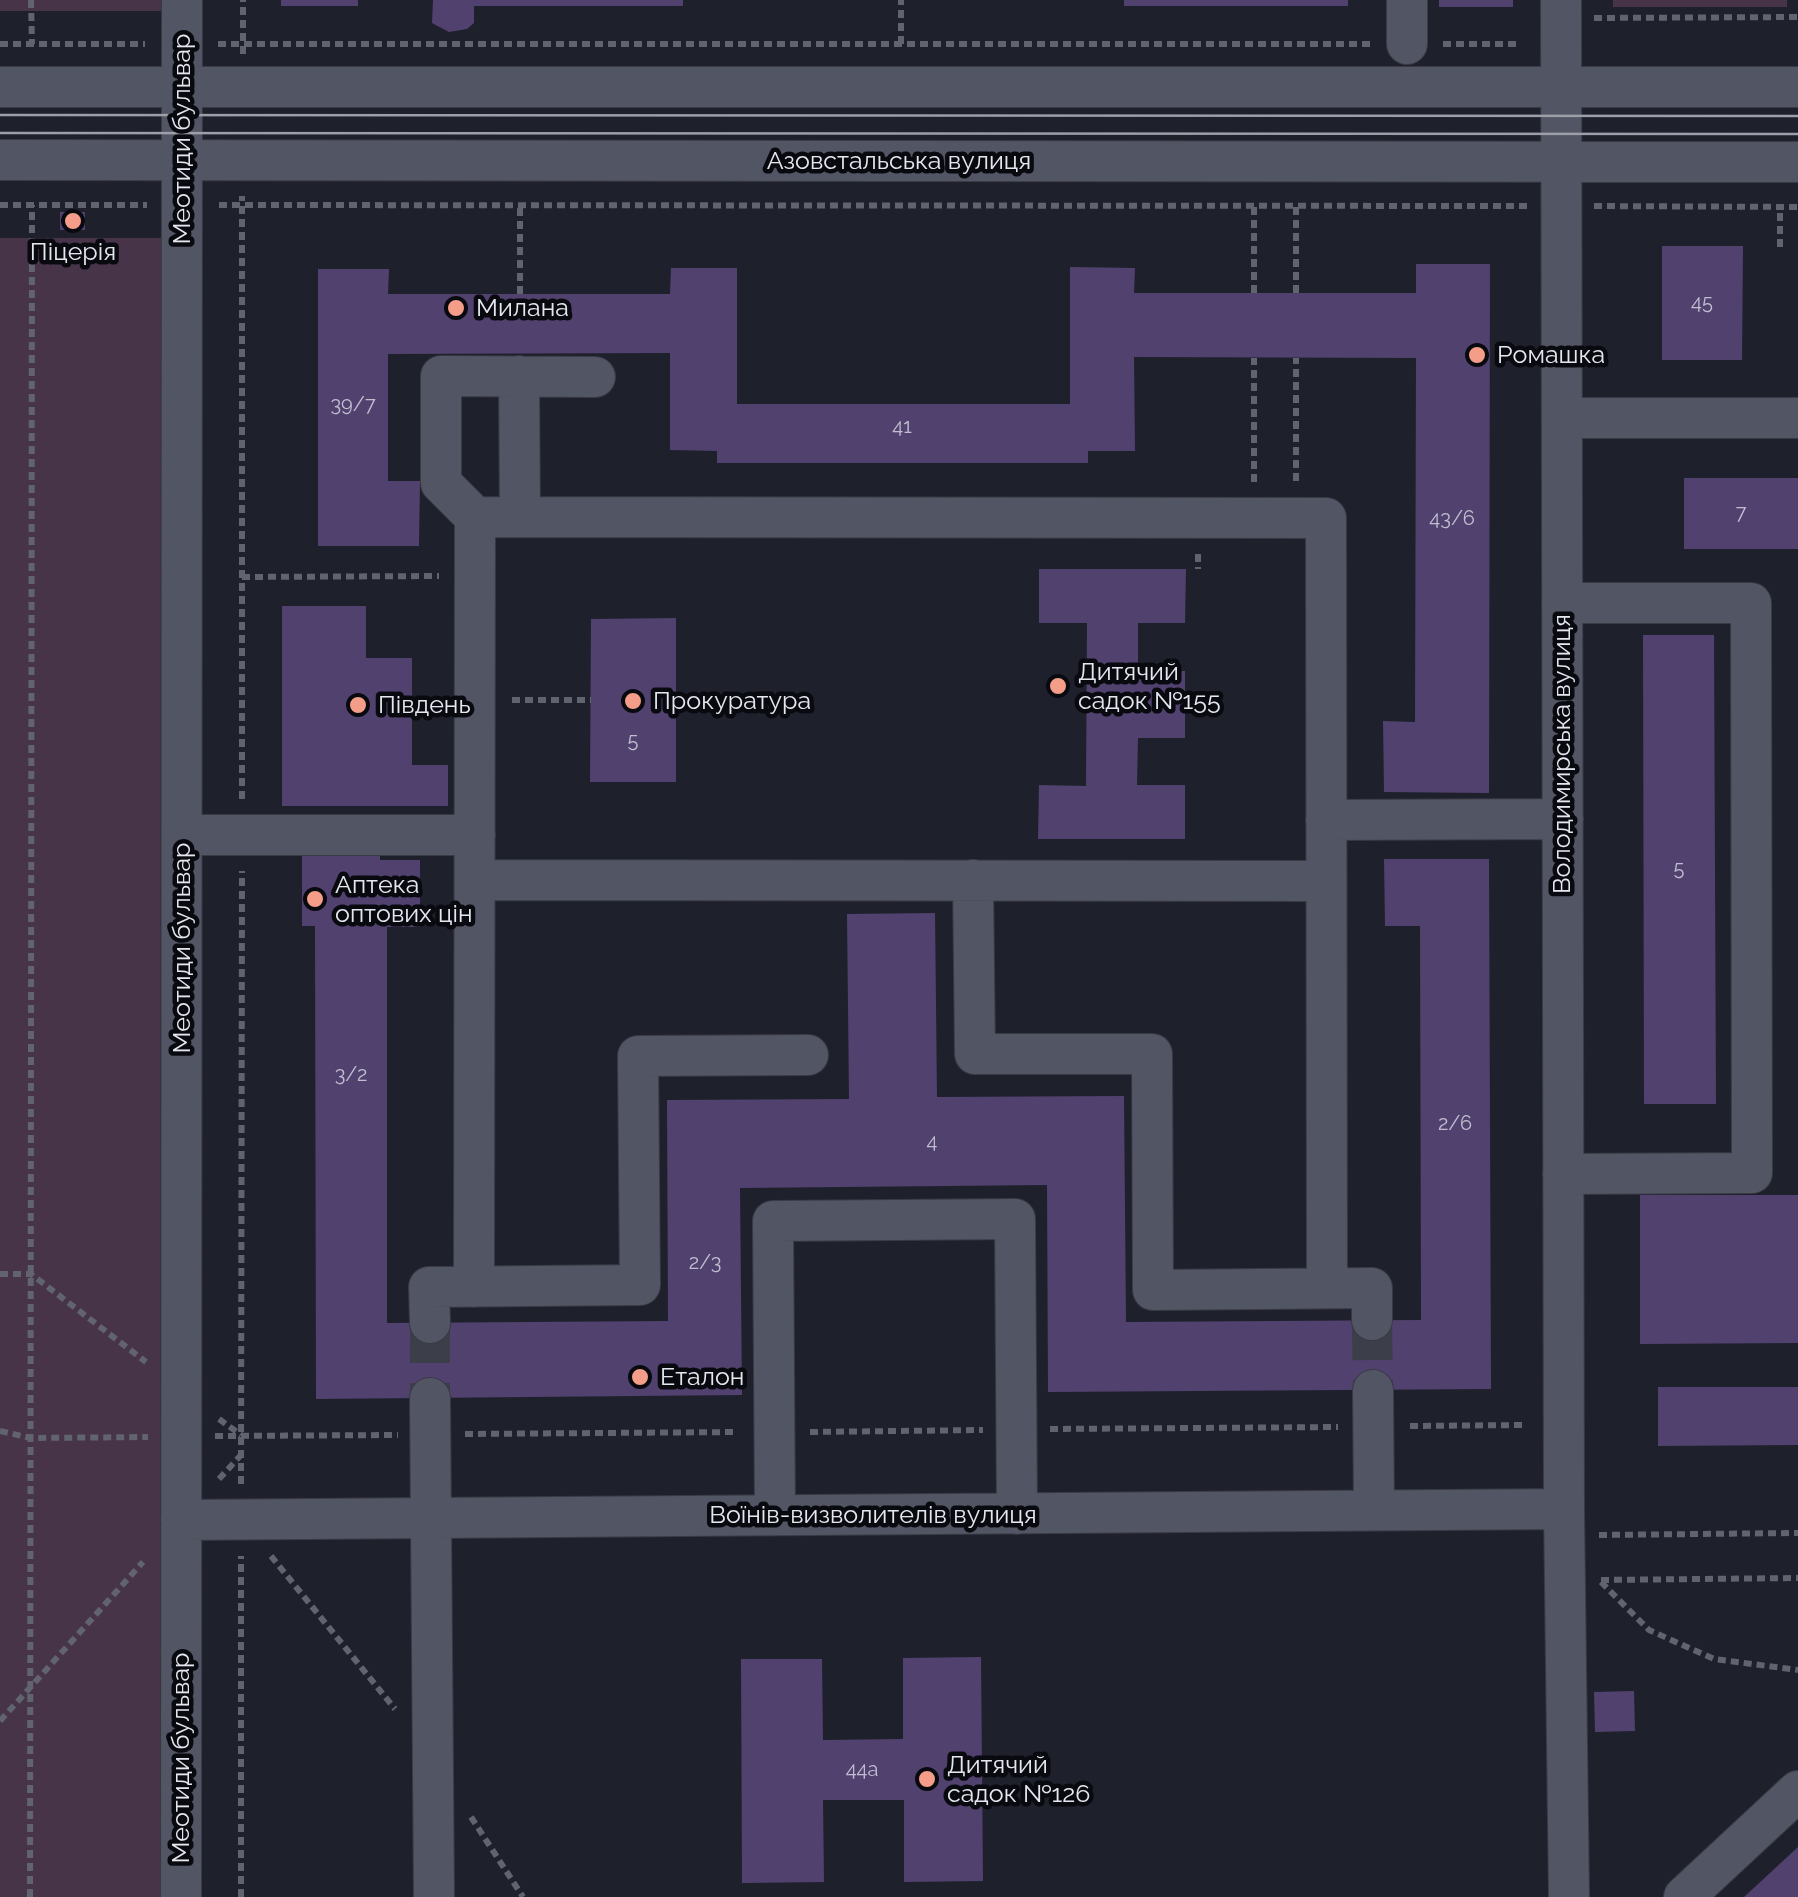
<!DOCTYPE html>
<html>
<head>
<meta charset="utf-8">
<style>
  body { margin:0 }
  canvas { display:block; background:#1e202c }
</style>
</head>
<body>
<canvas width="1798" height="1897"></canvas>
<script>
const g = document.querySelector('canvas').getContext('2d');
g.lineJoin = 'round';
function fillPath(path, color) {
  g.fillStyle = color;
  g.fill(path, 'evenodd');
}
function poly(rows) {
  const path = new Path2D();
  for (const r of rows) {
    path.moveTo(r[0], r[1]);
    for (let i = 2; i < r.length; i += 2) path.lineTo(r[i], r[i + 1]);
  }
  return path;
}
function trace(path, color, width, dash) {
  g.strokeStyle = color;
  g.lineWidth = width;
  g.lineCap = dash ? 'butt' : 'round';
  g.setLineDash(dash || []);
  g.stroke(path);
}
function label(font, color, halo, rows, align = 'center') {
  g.font = font + ' Raleway,sans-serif';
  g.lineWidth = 9;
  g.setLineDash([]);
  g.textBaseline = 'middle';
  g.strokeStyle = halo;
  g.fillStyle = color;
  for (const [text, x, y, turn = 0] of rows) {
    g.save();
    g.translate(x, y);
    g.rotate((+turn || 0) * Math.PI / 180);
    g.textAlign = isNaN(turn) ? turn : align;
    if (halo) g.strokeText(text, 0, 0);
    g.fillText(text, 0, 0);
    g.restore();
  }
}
fillPath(poly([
  [0,0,161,0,161,11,0,11],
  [1613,0,1787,0,1787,7,1613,7],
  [0,238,161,238,160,1897,0,1897]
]), '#473449');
fillPath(poly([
  [281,0,358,0,358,6,281,6],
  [433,0,683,0,683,6,474,6,474,23,467,29,449,32,432,23],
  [1124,0,1348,0,1348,6,1124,6],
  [1439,0,1513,0,1513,7,1439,7],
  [60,212,85,212,85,230,60,230],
  [1662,246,1743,246,1742,360,1662,360],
  [1416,264,1490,264,1489,793,1384,792,1383,721,1415,722,1416,358,1134,357,1135,451,1088,451,1088,463,717,463,717,451,670,450,670,353,388,354,388,481,420,481,419,546,318,546,318,269,389,269,388,294,670,294,671,268,737,268,737,404,1070,404,1070,267,1135,268,1134,293,1416,293],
  [1684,478,1798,478,1798,549,1684,549],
  [1039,569,1186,569,1185,623,1138,623,1138,671,1185,671,1185,738,1138,738,1137,785,1185,785,1185,839,1038,839,1039,785,1086,786,1087,623,1039,623],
  [282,606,366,606,366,658,412,658,412,765,448,765,448,806,282,806],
  [676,618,676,782,590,782,591,619],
  [1643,635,1714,635,1716,1104,1644,1104],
  [302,846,380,847,380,860,420,860,420,927,387,927,387,1323,668,1321,667,1100,849,1099,847,914,935,913,937,1097,1124,1096,1126,1322,1421,1320,1420,926,1385,926,1384,859,1489,859,1491,1389,1048,1392,1047,1185,740,1188,742,1395,316,1399,315,926,302,926],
  [1640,1195,1798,1195,1798,1343,1640,1344],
  [1658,1387,1798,1387,1798,1445,1658,1446],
  [981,1657,983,1881,904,1882,904,1800,823,1800,824,1882,742,1883,741,1659,822,1659,823,1740,903,1739,903,1658],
  [1634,1691,1635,1731,1595,1732,1594,1692],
  [1798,1847,1798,1897,1744,1897]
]), '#51416e');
trace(poly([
  [1372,1320,1373,1390],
  [430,1323,430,1398]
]), '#3c3e49', 40, [40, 20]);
const minor = poly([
  [1561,0,1564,1509,1569,1897],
  [1407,44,1407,0],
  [0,87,1798,87],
  [0,160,1798,162],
  [519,376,520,517],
  [595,377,441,376,441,483,475,517,1326,518,1327,1288],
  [1562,418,1798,418],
  [1562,603,1751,603,1752,1173,1563,1174],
  [1326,820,1563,819],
  [182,835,475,835],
  [475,880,1326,881],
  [973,880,975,1054,1152,1054,1153,1290,1372,1288,1372,1320],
  [474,1287,475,517],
  [430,1323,429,1287,640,1285,638,1056,808,1055],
  [1373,1390,1374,1510],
  [430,1398,434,1897],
  [775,1515,773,1221,1015,1219,1017,1514],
  [181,1520,1564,1509],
  [181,1897,182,0],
  [1684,1897,1798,1791]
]);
trace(minor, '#393a44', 42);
trace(poly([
  [31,0,32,44],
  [1594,18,1798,17],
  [0,44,145,44],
  [218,44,1370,44],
  [901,44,901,0],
  [1443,44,1521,44],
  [243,54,243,0],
  [0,205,147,205],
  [219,205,1527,206],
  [1594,206,1798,207],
  [1780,247,1780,207],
  [1254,293,1254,206],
  [1296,293,1296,206],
  [520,294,520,205],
  [1296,481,1296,358],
  [1254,482,1254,358],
  [1198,554,1198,569],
  [242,577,439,576],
  [512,700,591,700],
  [242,799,242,196],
  [0,1274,31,1274,146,1362],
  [219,1419,241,1435],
  [1410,1426,1524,1425],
  [1050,1429,1338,1427],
  [0,1431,31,1438,148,1437],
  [810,1432,983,1430],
  [465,1434,738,1432],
  [215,1436,398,1435],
  [219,1479,241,1455],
  [241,1484,242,871],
  [1599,1535,1798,1533],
  [271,1556,395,1709],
  [1601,1580,1798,1578],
  [1601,1582,1649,1630,1714,1659,1798,1670],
  [0,1721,143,1562],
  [471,1817,523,1897],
  [30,1897,32,205],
  [241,1897,241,1556]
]), '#61636e', 6, [8, 5]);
trace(minor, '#525563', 40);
trace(poly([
  [0,115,1798,116],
  [0,133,1798,134]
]), '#9c9ea8', 2.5);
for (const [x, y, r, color] of [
  [73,221,10,"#f49e8a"],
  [456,308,10,"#f49e8a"],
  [1477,355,10,"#f49e8a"],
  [1058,686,10,"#f49e8a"],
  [633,701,10,"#f49e8a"],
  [358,705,10,"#f49e8a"],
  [315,899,10,"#f49e8a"],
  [640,1377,10,"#f49e8a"],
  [927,1779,10,"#f49e8a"]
]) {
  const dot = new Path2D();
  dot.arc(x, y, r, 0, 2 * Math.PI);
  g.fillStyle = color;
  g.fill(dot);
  trace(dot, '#090a0f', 4);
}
label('20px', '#c0bed0', null, [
  ["45",1702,303],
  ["39/7",353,405],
  ["41",902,427],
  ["7",1741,513],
  ["43/6",1452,519],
  ["5",633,741],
  ["5",1679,869],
  ["3/2",351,1075],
  ["2/6",1455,1124],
  ["4",932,1142],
  ["2/3",705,1263],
  ["44а",862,1770]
]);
label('25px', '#e5e7f0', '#090a0f', [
  ["Меотиди бульвар",182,139,-90],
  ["Азовстальська вулиця",899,161],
  ["Володимирська вулиця",1562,754,-90],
  ["Меотиди бульвар",182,948,-90],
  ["Воїнів-визволителів вулиця",873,1515],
  ["Меотиди бульвар",181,1758,-90]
]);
label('25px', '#e5e7f0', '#090a0f', [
  ["Піцерія",73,252,"center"],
  ["Милана",476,308],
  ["Ромашка",1497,355],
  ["Дитячий",1078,672],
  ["садок №155",1078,701],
  ["Прокуратура",653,701],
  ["Південь",378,705],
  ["Аптека",335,885],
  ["оптових цін",335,914],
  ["Еталон",660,1377],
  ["Дитячий",947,1765],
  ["садок №126",947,1794]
], 'left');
</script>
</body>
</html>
